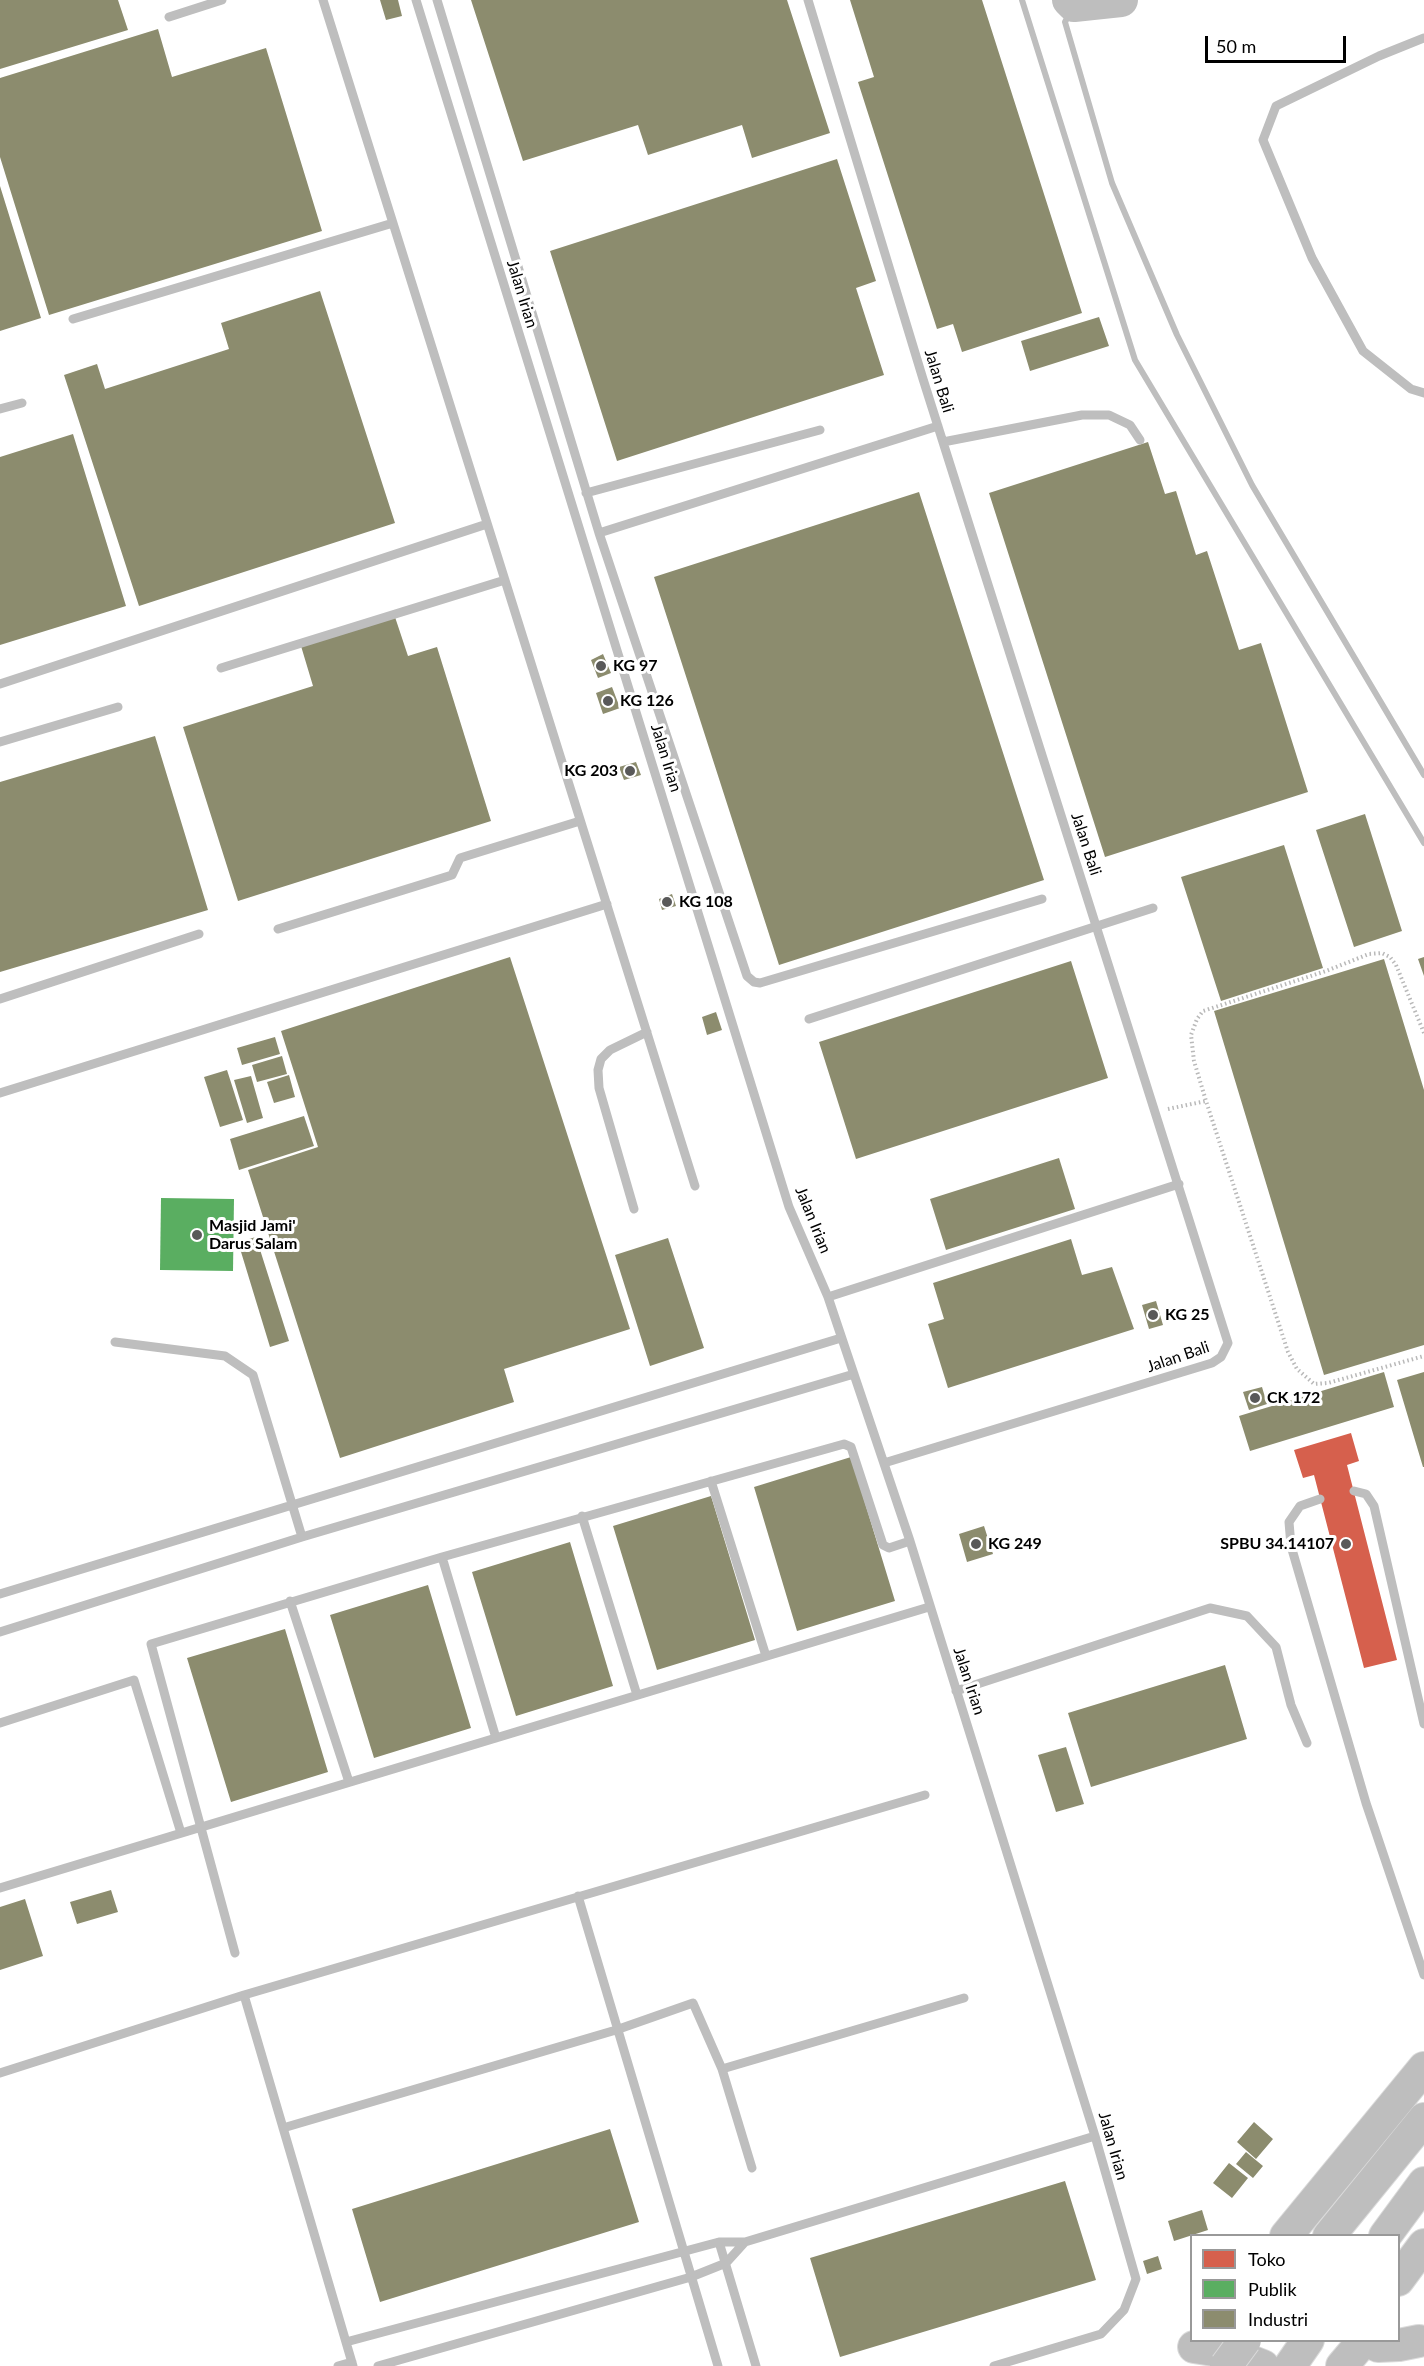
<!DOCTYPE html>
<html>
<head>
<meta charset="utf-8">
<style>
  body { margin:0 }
  #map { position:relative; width:1424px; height:2366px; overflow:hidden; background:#fff; font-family:Lato,sans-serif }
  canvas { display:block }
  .legend { position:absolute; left:1190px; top:2234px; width:210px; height:108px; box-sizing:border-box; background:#fff; border:2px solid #999; margin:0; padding:8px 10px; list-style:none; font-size:18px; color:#000 }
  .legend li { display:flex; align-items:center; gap:12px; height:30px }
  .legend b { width:30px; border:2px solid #999 }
  .scale { position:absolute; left:1205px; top:36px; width:141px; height:27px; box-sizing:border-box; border:3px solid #000; border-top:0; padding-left:8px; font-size:18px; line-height:21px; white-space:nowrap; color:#000; -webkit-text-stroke:4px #fff; paint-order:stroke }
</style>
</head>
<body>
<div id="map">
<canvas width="1424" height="2366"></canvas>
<ul class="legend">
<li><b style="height:16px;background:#d6604d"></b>Toko</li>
<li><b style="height:16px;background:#5aae61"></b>Publik</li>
<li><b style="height:16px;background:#8c8c6e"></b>Industri</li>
</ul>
<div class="scale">50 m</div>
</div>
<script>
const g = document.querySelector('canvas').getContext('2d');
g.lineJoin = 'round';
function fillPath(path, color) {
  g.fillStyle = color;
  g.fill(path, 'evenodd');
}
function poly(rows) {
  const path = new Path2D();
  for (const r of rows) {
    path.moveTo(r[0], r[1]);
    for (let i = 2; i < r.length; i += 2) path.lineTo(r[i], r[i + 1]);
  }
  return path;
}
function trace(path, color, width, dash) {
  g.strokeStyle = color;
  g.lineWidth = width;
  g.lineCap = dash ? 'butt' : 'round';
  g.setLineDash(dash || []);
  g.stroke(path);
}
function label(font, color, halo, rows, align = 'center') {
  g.font = font + ' Lato,sans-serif';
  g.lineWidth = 6;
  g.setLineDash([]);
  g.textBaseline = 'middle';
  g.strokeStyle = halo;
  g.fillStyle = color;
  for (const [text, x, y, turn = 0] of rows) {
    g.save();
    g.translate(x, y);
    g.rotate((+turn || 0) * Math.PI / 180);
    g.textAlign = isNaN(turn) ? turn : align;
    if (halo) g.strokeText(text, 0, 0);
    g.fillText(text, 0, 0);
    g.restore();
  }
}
fillPath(poly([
  [1351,1433,1359,1461,1347,1465,1397,1660,1364,1668,1314,1475,1303,1478,1294,1450]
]), '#d6604d');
fillPath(poly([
  [161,1198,234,1199,233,1271,160,1270]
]), '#5aae61');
fillPath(poly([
  [0,0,118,0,128,30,0,69],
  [380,0,398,0,402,16,386,20],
  [471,0,787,0,830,133,752,158,742,125,648,155,638,125,523,161],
  [850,0,982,0,1082,313,962,352,953,324,937,329,858,82,874,77],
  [158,29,172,77,266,48,322,231,49,315,0,157,0,78],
  [837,159,876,281,856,288,884,375,617,461,550,251],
  [0,186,41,318,0,331],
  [320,291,395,523,139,606,64,375,97,364,105,389,229,349,221,323],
  [1099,317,1109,346,1030,371,1021,341],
  [73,434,126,606,0,645,0,457],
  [1148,442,1165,494,1176,491,1196,555,1207,551,1239,650,1261,643,1308,792,1105,857,989,493],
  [919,492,1044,880,779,965,654,577],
  [395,617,408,656,437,647,491,821,238,901,183,727,313,686,301,646],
  [603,654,611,673,598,678,591,660],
  [612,687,620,708,603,714,596,693],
  [155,736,208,910,0,972,0,782],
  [636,762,641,775,624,780,619,767],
  [1365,814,1402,931,1354,947,1316,830],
  [1284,845,1323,968,1221,1001,1181,877],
  [672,894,676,906,662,910,659,899],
  [510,957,630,1329,504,1369,514,1402,340,1458,248,1170,318,1147,281,1031],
  [1424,957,1424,976,1418,959],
  [1384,959,1424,1090,1424,1345,1324,1375,1214,1011],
  [1071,961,1108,1078,856,1159,819,1042],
  [716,1012,722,1030,707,1035,702,1017],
  [275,1037,280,1054,242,1065,237,1048],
  [282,1056,287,1074,257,1082,252,1065],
  [227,1070,243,1120,220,1127,204,1077],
  [289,1075,295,1097,274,1103,267,1082],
  [251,1076,263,1118,247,1123,234,1080],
  [304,1116,314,1146,239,1170,230,1139],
  [1059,1158,1075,1209,946,1250,930,1199],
  [256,1237,289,1341,270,1347,238,1242],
  [668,1238,704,1348,650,1366,615,1255],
  [1071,1239,1082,1275,1112,1267,1134,1329,948,1388,928,1324,944,1319,933,1283],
  [1156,1301,1163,1325,1149,1329,1142,1305],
  [1384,1372,1394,1407,1250,1451,1239,1416],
  [1424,1372,1424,1467,1423,1467,1397,1380],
  [1262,1387,1267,1404,1249,1410,1243,1392],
  [851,1457,895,1601,797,1631,754,1487],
  [711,1496,755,1640,657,1670,613,1526],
  [984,1526,993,1554,967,1562,959,1534],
  [570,1542,613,1686,516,1716,472,1572],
  [428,1585,471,1728,374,1758,330,1615],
  [285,1629,328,1772,231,1802,187,1658],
  [1225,1665,1247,1739,1091,1787,1068,1713],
  [1066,1747,1084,1804,1056,1812,1038,1755],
  [111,1890,118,1912,77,1924,70,1902],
  [25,1899,43,1956,0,1970,0,1907],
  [1254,2122,1273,2139,1256,2159,1237,2142],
  [610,2129,639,2222,380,2302,352,2209],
  [1246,2152,1263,2166,1253,2178,1236,2164],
  [1229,2163,1248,2178,1232,2198,1213,2183],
  [1065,2181,1096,2280,840,2357,810,2258],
  [1202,2210,1208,2230,1174,2241,1168,2221],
  [1158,2256,1162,2269,1147,2274,1143,2261]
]), '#8c8c6e');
trace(poly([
  [1022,0,1135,360,1424,843],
  [1074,5,1065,22,1112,183,1177,335,1252,485,1424,775]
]), '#bebebe', 6);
trace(poly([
  [1069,0,1074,5,1121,0]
]), '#bebebe', 34);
const highway = poly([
  [1286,2236,1424,2068],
  [1329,2236,1424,2119],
  [1385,2236,1424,2183],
  [1398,2280,1424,2245],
  [1368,2340,1378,2346,1399,2345,1419,2341],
  [1194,2347,1227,2352,1263,2366],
  [1290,2366,1308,2340],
  [1342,2366,1364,2340]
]);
trace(highway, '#dbdbdb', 34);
trace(poly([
  [1424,1033,1396,965,1390,957,1382,953,1369,954,1326,971,1203,1011,1197,1019,1191,1035,1194,1061,1206,1101,1288,1352,1297,1369,1314,1384,1328,1383,1424,1356],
  [1168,1109,1206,1101]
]), '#b9b9b9', 4, [1.5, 3]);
trace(poly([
  [323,0,695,1186],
  [416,0,789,1207,828,1297,910,1541,1095,2136,1136,2279,1124,2310,1101,2334,994,2366],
  [437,0,599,533,747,976,754,982,760,983,1042,899],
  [808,0,923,379,1228,1343,1221,1357,1212,1363,884,1463],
  [169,17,222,0],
  [1424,38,1379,56,1276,106,1263,140,1312,258,1363,351,1411,389,1424,393],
  [73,319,393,223],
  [0,409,22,403],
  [943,442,1082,415,1109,415,1130,425,1140,440],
  [586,493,820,430],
  [599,533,938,426],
  [221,668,505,580],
  [0,684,487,524],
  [0,742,118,707],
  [278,929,452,875,460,858,580,821],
  [0,999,199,934],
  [809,1019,1153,908],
  [0,1093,607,904],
  [634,1209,599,1088,598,1070,601,1059,610,1050,647,1032],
  [828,1297,1179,1184],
  [115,1342,225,1356,253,1375,302,1537],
  [711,1481,766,1656],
  [1354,1491,1366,1494,1374,1506,1424,1724],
  [1320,1499,1300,1506,1289,1522,1291,1546,1366,1803,1424,1975],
  [582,1516,637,1695],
  [442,1557,844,1444,851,1447,883,1545,889,1548,910,1541],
  [0,1594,841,1338],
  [290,1601,349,1782],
  [0,1632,302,1537,854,1374],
  [956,1691,1210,1608,1247,1616,1276,1647,1291,1705,1307,1743],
  [0,1723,134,1680,181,1833],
  [0,1888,929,1607],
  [578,1896,718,2366],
  [235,1953,151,1644,442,1557,496,1738],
  [244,1995,353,2366],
  [722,2069,964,1998],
  [0,2073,244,1995,925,1795],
  [283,2128,616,2030,693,2003,722,2069,752,2168],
  [719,2242,756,2366],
  [346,2342,719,2242,745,2242,1095,2136],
  [338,2366,352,2362],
  [378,2366,691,2277,726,2263,745,2242]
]), '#bebebe', 9);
trace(highway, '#bebebe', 32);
const highwayBridge = poly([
  [1226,2366,1245,2340]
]);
trace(highwayBridge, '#dbdbdb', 34, []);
trace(highwayBridge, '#bebebe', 32);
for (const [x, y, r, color] of [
  [601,666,6,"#595959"],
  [608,701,6,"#595959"],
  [630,771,6,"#595959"],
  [667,902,6,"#595959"],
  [197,1235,6,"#595959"],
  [1153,1315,6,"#595959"],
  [1255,1398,6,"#595959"],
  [976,1544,6,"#595959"],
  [1346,1544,6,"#595959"]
]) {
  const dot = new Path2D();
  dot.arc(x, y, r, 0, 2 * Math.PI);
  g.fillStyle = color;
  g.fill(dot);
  trace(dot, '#fff', 2);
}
label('16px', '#000', '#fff', [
  ["Jalan Irian",522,294,73],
  ["Jalan Bali",939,381,73],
  ["Jalan Irian",666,758,73],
  ["Jalan Bali",1086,844,72],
  ["Jalan Irian",813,1220,68],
  ["Jalan Bali",1178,1357,-19],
  ["Jalan Irian",969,1681,72],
  ["Jalan Irian",1113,2146,74]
]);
label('bold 16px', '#000', '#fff', [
  ["KG 97",613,666],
  ["KG 126",620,701],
  ["KG 203",618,771,"right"],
  ["KG 108",679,902],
  ["Masjid Jami'",209,1226],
  ["Darus Salam",209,1244],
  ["KG 25",1165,1315],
  ["CK 172",1267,1398],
  ["KG 249",988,1544],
  ["SPBU 34.14107",1334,1544,"right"]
], 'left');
</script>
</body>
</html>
